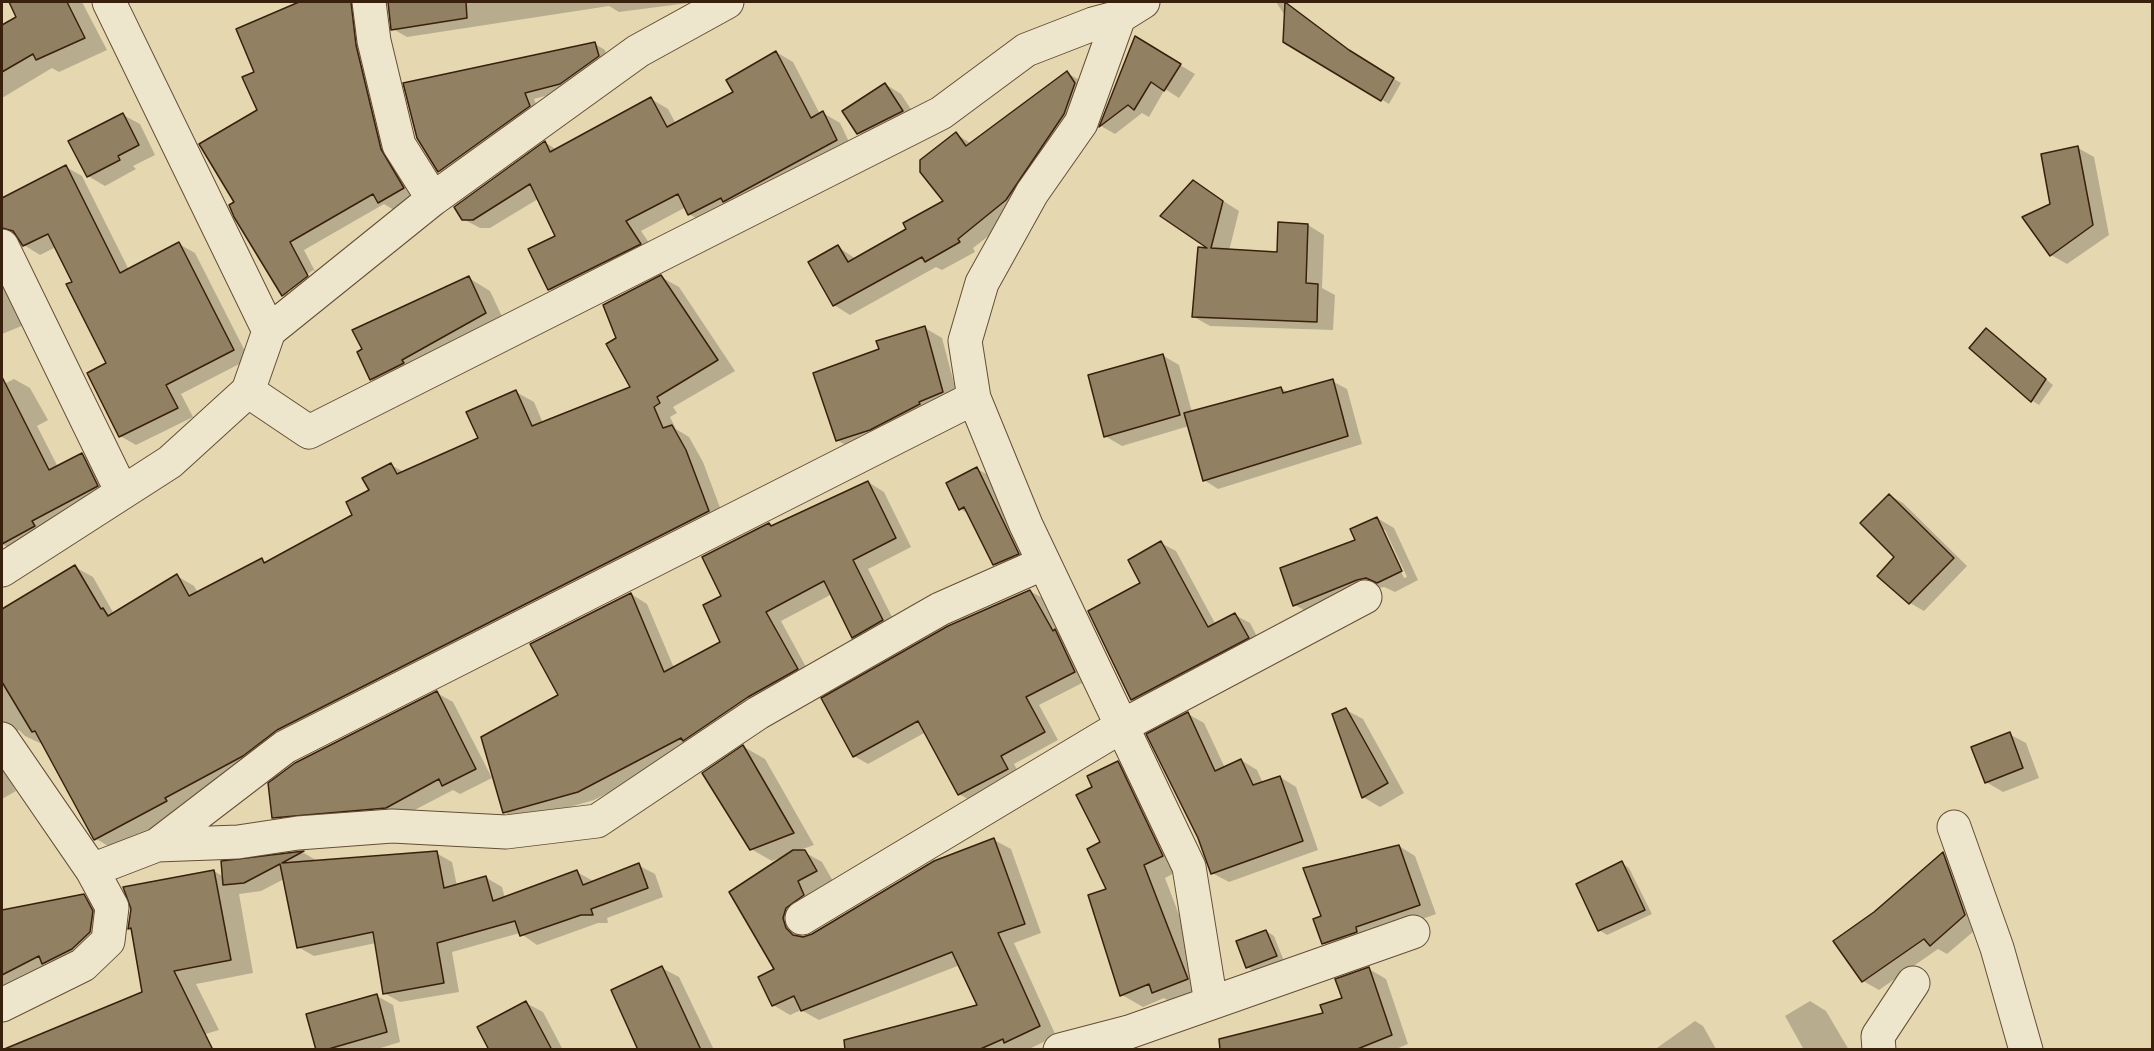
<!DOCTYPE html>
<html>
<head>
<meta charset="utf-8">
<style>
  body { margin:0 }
  #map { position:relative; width:2154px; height:1051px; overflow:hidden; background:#e5d8b1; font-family:"IM FELL Double Pica",serif }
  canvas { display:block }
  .frame { position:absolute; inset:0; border:3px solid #39200c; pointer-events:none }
</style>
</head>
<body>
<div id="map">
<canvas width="2154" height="1051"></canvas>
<div class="frame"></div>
</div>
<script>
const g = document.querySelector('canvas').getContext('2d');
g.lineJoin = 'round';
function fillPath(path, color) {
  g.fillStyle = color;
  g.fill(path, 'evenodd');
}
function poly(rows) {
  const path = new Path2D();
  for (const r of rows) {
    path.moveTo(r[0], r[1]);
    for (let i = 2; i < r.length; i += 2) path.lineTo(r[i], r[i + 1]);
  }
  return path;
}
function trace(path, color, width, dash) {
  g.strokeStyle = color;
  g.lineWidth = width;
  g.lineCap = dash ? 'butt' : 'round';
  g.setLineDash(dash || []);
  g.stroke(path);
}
fillPath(poly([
  [20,2,82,2,107,50,59,72,52,68,2,98,2,27,18,17,13,5],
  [308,2,366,2,418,197,394,210,384,204,304,250,322,285,298,304,283,295,236,216,236,203,259,110,256,72,238,30],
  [313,270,315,272,288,294,288,290],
  [389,2,696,2,619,12,609,6,407,37,393,29],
  [1276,2,1286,2,1357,57,1401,83,1389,104,1312,57],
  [1135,38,1195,74,1179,98,1165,89,1149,117,1142,113,1115,134,1101,126],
  [595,44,605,50,608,62,571,89,534,99,539,112,449,177,439,171,418,137],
  [776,52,793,62,820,114,823,113,840,123,853,150,706,224,689,214,686,207,641,231,656,253,566,299,549,289,557,237,538,199,490,228,480,228,463,219,546,143,557,150,651,99,668,109,676,124,735,92],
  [1067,73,1083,82,1023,209,973,248,975,252,942,270,936,267,850,315,834,305,838,247,856,259,908,229,945,201,956,134,972,144],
  [885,84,901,94,918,120,875,143,858,133],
  [123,115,140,124,155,155,133,166,136,169,105,186,88,176],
  [2078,148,2094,157,2109,235,2067,264,2051,255,2052,205],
  [66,167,82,176,129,270,179,244,195,253,249,359,181,394,193,417,136,445,120,436,108,364,56,247,40,255,24,245,18,236,11,237,2,246,2,210,18,204],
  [1194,182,1239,211,1229,251,1278,254,1308,225,1324,235,1322,288,1335,295,1333,330,1210,326,1194,317,1212,249,1162,216],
  [2,266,29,323,2,334],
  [661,277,679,287,735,371,673,407,677,413,670,417,676,429,689,437,703,462,725,521,113,849,95,838,44,745,25,736,19,730,10,733,2,746,2,610,75,567,93,577,114,614,177,576,194,586,198,593,262,560,268,563,354,516,391,465,404,472,480,438,516,392,534,402,543,423,632,387,618,339],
  [469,278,490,291,506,325,393,391,372,379],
  [925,328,942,338,959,402,854,450,837,440,880,350],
  [1987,330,2053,385,2039,405,2031,400],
  [1162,355,1179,365,1192,412,1281,388,1289,393,1332,381,1347,389,1362,444,1218,489,1204,480,1189,426,1122,446,1105,436],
  [14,379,30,388,48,420,37,426,58,467,82,455,97,464,113,495,18,553,2,544,2,385],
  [977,469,994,478,1034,563,1011,573,994,564,969,514,960,509],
  [868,482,884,492,911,547,868,569,898,629,869,646,853,637,832,594,781,621,812,678,697,747,594,800,520,821,504,812,560,696,631,594,647,604,674,668,722,642,723,597,769,524,774,527],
  [1889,495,1903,503,1967,566,1924,611,1910,603,1879,576,1896,557],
  [1377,518,1394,528,1418,580,1395,592,1384,587,1374,589,1311,614,1295,605],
  [1382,530,1385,530,1407,577,1404,578],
  [1161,543,1176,551,1216,625,1235,615,1250,623,1262,646,1147,707,1132,699,1142,583],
  [1030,591,1044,599,1088,680,1039,705,1058,740,1014,764,1021,777,973,802,959,794,926,732,868,764,854,756],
  [437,693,453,702,492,778,460,794,453,790,403,816,290,827,273,817],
  [1346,710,1363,719,1404,793,1380,807,1363,797,1334,715],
  [1188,714,1204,723,1225,768,1241,760,1257,770,1263,783,1280,777,1296,787,1318,850,1229,882,1212,873],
  [2009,734,2026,743,2039,778,2003,792,1986,782],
  [744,747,765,759,814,845,797,851,804,852,822,862,833,881,814,891,820,905,800,928,803,938,994,840,1011,849,1041,933,1014,943,1056,1036,1027,1050,864,1050,979,1006,960,965,819,1020,801,1010,790,1015,773,1005,785,856,772,861,751,849],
  [2,753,4,769,16,791,2,799],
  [1118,762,1139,775,1184,868,1165,878,1208,991,1175,1005,1164,998,1143,1007,1122,995,1094,787],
  [1399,846,1415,856,1436,914,1372,937,1340,953,1323,943,1323,917],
  [304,853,319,862,436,853,452,862,457,886,485,877,502,887,505,898,577,872,593,881,638,865,655,874,663,897,607,918,608,923,598,923,537,945,520,933,452,952,459,992,400,1002,384,993,376,943,314,956,298,947,284,879,261,891,239,894,253,973,196,984,219,1030,152,1050,144,993,133,930,130,929,132,908,214,871,224,877,223,863],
  [1943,854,1959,863,1981,925,1947,954,1938,949,1879,990,1863,981],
  [1622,863,1629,868,1652,914,1607,935,1599,930],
  [84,896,105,908,113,924,55,970,2,997,2,912],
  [1266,931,1274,936,1284,961,1255,972,1247,967],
  [662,968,679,977,714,1050,640,1050],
  [1369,969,1386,979,1408,1044,1394,1050,1263,1050,1325,1014,1343,999],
  [377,996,393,1005,400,1042,374,1050,317,1050],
  [1810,1001,1826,1011,1849,1050,1804,1050,1785,1016],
  [526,1003,543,1012,563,1050,490,1050],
  [1695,1021,1703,1026,1716,1049,1654,1050]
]), '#0003');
const building = poly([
  [9,2,67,2,85,38,36,60,33,54,2,72,2,25,16,17,9,2],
  [299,2,351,2,356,45,381,149,404,188,378,203,373,194,290,242,308,276,282,296,234,217,229,205,234,202,199,144,257,110,242,77,254,72,236,29,299,2],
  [388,2,466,2,467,18,391,30,388,2],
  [1285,2,1349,50,1394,78,1381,101,1283,42,1285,2],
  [1135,36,1181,64,1164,91,1151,82,1134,110,1128,105,1099,127,1135,36],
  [595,42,599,56,560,84,525,93,530,106,438,172,417,138,403,83,595,42],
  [776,51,811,118,823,111,837,140,723,202,721,198,688,215,678,194,626,221,641,244,548,290,528,249,555,236,530,184,473,220,462,220,454,207,545,141,550,152,651,97,667,127,733,92,726,80,776,51],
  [1067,71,1075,83,1064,114,1006,200,958,239,960,242,925,262,922,257,833,306,808,262,838,245,848,262,906,229,903,223,943,201,920,172,920,160,956,132,966,146,1067,71],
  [885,83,903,111,857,134,842,111,885,83],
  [123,113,139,145,118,156,120,160,87,177,68,141,123,113],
  [2078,146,2093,225,2050,256,2022,217,2050,204,2041,154,2078,146],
  [66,165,120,273,179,242,234,350,166,385,178,408,119,437,87,373,106,363,66,284,72,282,48,234,23,246,13,231,2,228,2,198,66,165],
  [1193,180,1223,201,1211,248,1277,252,1278,222,1308,224,1306,283,1318,284,1317,322,1192,317,1198,247,1207,248,1160,216,1193,180],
  [661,275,718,360,657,397,660,403,654,407,663,428,672,425,686,450,709,511,277,730,243,756,165,798,167,801,94,840,35,731,32,732,2,682,2,609,75,565,101,609,103,608,108,616,177,574,189,596,262,558,264,563,352,515,346,502,369,490,362,478,391,463,397,474,478,438,466,412,516,390,532,426,630,387,606,344,616,338,603,305,661,275],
  [469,276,486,313,402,360,404,363,370,380,357,352,362,349,352,330,469,276],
  [925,326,943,392,919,402,920,404,870,430,836,441,813,373,879,349,876,341,925,326],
  [1986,328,2046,379,2031,402,1969,348,1986,328],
  [1163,354,1180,415,1104,437,1088,375,1163,354],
  [2,377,49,470,82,453,98,486,32,521,35,526,2,544,2,377],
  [1333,379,1348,436,1203,481,1184,413,1281,387,1283,393,1333,379],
  [977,467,1019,554,993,565,964,507,959,510,946,483,977,467],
  [868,481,896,538,853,560,883,620,852,638,824,581,766,612,798,669,748,697,683,741,681,738,578,792,503,813,481,737,558,695,530,644,631,593,664,672,720,642,703,605,721,596,702,557,769,523,771,526,868,481],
  [1889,494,1954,558,1909,604,1877,576,1894,557,1860,523,1889,494],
  [1377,517,1402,571,1377,583,1366,578,1357,580,1293,606,1280,568,1355,540,1350,529,1377,517],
  [1161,541,1208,627,1235,613,1249,638,1131,700,1088,611,1140,583,1128,560,1161,541],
  [1030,590,1053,631,1055,629,1075,672,1026,697,1045,732,1001,756,1008,769,958,795,918,721,853,757,821,698,948,626,1030,590],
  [437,691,476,769,442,786,439,779,386,808,272,818,268,783,295,763,437,691],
  [1346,708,1388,783,1362,798,1332,714,1346,708],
  [1188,712,1215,771,1241,759,1253,785,1280,776,1303,841,1211,874,1198,838,1146,734,1188,712],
  [2010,732,2023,768,1985,783,1971,747,2010,732],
  [743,745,794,833,750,850,702,773,743,745],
  [1118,761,1163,856,1144,865,1188,979,1152,993,1149,984,1120,996,1088,895,1106,889,1087,849,1100,842,1076,795,1092,787,1087,776,1118,761],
  [994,838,1025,924,998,933,1040,1026,1004,1043,1003,1039,978,1050,845,1050,844,1040,977,1005,952,952,801,1011,794,996,772,1006,758,977,774,969,729,892,793,850,805,850,817,871,798,881,804,895,786,908,783,918,786,928,793,935,803,937,812,934,934,861,994,838],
  [1399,845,1420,905,1356,927,1357,932,1322,944,1313,919,1321,916,1303,868,1399,845],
  [304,851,282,863,437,851,444,888,486,876,493,901,577,870,583,885,639,863,648,888,591,909,593,915,581,915,520,936,515,921,437,943,444,983,383,994,373,932,297,948,280,864,244,883,223,885,221,861,304,851],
  [1943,852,1965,915,1930,946,1924,939,1862,982,1833,941,1874,912,1943,852],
  [1622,861,1645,910,1598,931,1576,884,1622,861],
  [214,870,231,960,174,971,213,1050,2,1050,142,992,131,928,128,929,131,909,123,887,214,870],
  [84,894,93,911,90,932,72,949,42,964,39,956,2,975,2,910,84,894],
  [1266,930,1277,956,1246,968,1236,941,1266,930],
  [662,966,701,1050,638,1050,611,990,662,966],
  [1369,967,1392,1035,1355,1050,1220,1050,1219,1039,1323,1013,1320,1005,1342,998,1335,979,1369,967],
  [377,994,387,1032,325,1050,316,1050,306,1014,377,994],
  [526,1001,552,1050,489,1050,477,1027,526,1001]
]);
fillPath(building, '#928062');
trace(building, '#39200c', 1.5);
const street = poly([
  [109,2,269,331],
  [369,2,374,41,399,145,433,199],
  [1119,17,1081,123,1032,193,982,283,965,341,974,398,1026,525,1189,867,1211,1003],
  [2,246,122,492],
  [248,391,309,432,941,113,1026,50,1093,24,1119,17,1143,2],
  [2,570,170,462,248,391,269,331,433,199,638,51,727,2],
  [2,739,92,870,112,907,108,941,83,965,2,1005],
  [1954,827,1997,948,2026,1050],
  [157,845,238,842,298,833,392,826,506,832,597,821,758,713,940,609,1044,563],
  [92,870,157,845,285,747,974,398],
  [802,918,1122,726,1365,597],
  [1060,1050,1129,1032,1413,932],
  [1879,1050,1878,1036,1913,983]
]);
trace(street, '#644e35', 35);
trace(street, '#eee6cc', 33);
</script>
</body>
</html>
